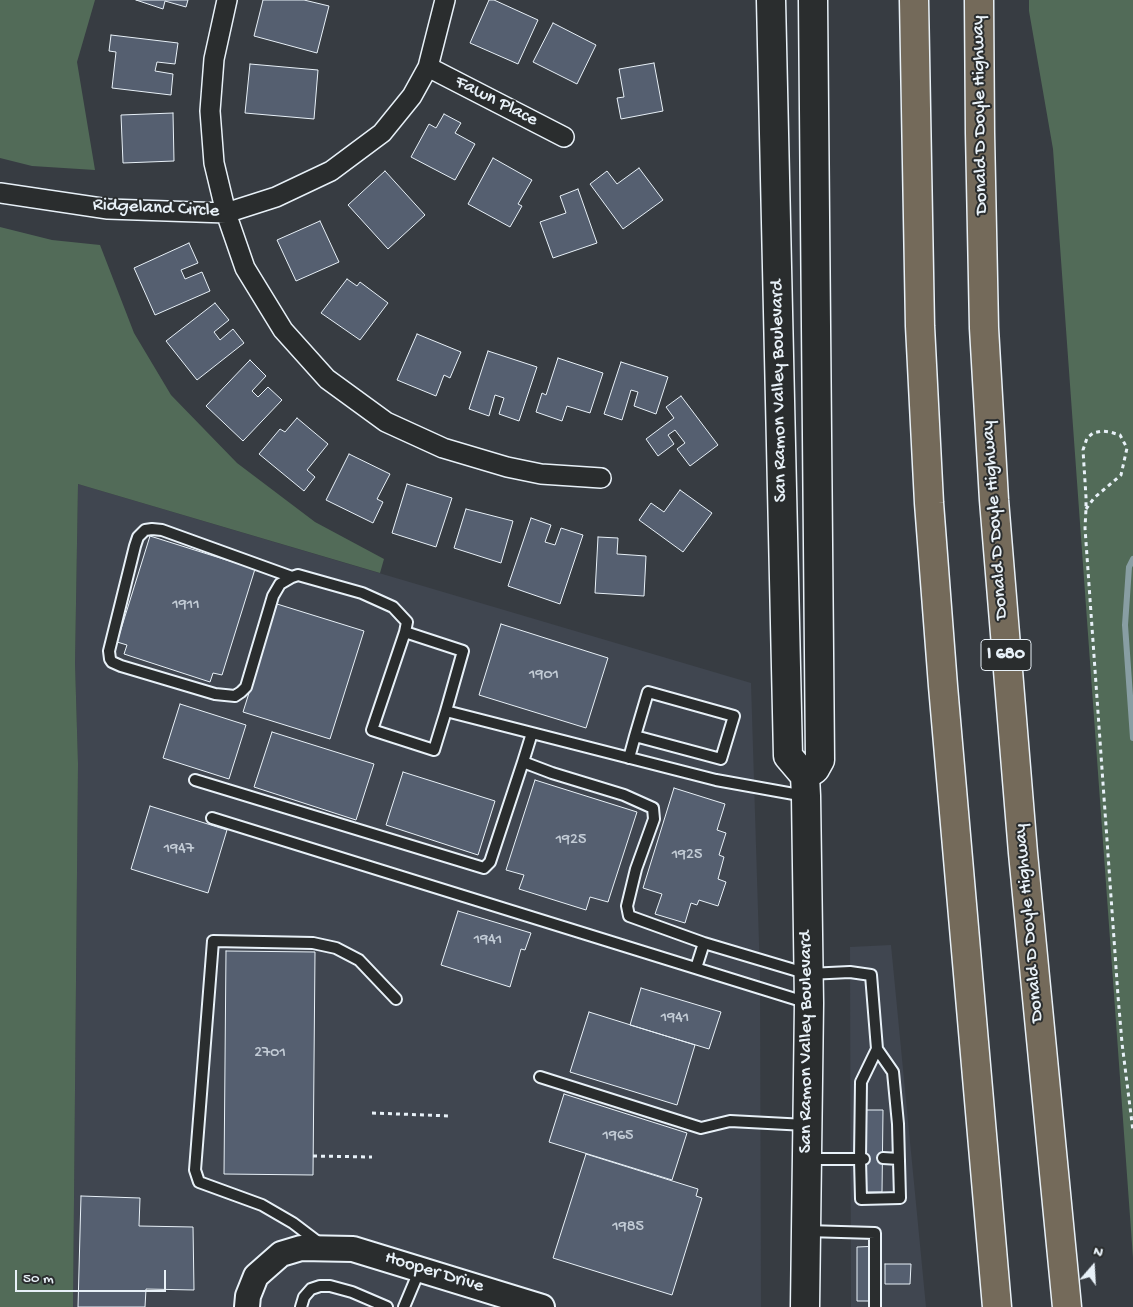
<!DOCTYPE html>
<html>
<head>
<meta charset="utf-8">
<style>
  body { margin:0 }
  #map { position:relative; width:1133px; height:1307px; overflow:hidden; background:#373c42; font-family:"Gochi Hand",sans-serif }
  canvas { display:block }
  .north { position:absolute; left:1068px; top:1242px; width:50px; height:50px; -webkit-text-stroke:4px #2a2d2e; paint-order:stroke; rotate:19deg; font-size:14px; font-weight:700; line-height:20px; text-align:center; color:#e8f1f8 }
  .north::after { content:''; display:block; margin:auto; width:18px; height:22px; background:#e8f1f8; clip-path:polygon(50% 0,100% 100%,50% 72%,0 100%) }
  .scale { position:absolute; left:15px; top:1270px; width:151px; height:22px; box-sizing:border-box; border:2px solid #e8f1f8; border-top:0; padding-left:6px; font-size:15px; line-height:18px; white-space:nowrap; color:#e8f1f8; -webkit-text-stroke:4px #2a2d2e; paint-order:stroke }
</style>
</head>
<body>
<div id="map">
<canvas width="1133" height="1307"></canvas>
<div class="north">N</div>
<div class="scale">50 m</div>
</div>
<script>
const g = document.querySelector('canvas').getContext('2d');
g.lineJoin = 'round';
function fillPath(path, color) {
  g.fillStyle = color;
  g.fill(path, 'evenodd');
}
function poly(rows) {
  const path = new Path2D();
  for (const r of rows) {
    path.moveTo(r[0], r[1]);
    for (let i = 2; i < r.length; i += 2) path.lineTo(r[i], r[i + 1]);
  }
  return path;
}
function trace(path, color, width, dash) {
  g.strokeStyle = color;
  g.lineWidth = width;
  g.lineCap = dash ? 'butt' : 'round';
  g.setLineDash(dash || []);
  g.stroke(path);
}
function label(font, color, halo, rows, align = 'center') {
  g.font = font + ' "Gochi Hand",sans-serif';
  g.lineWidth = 4;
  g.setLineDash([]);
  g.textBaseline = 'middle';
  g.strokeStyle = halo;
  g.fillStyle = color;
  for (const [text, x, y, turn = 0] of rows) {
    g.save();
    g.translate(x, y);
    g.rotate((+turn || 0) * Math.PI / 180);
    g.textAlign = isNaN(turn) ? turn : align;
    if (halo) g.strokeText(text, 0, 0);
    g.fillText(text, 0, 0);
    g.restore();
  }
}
fillPath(poly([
  [78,484,751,683,760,976,761,1307,73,1307,78,764,75,663],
  [891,945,926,1307,851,1307,850,947]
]), '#404650');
fillPath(poly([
  [0,0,95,0,77,62,95,170,32,166,0,158],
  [1029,0,1133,0,1133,1258,1053,149,1029,11],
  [0,227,52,240,100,245,134,333,171,395,237,463,315,522,384,559,380,573,78,484,75,663,78,764,73,1307,0,1307]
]), '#526b58');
trace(poly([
  [1133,559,1129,567,1125,625,1133,738]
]), '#889ea3', 6);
const building = poly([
  [136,0,188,0,186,7,165,1,163,9,136,0],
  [263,0,304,0,329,6,317,53,254,36,263,0],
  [489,0,494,0,538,20,518,64,470,43,489,0],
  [553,23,596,45,577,84,533,62,553,23],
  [111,35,178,43,175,64,157,62,155,71,173,74,171,95,112,88,116,52,109,51,111,35],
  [654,63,663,111,621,119,617,98,624,97,619,69,654,63],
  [250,64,318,70,314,119,245,113,250,64],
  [173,113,174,161,123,163,121,115,173,113],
  [444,114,461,123,455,133,475,144,455,180,411,157,429,124,436,128,444,114],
  [493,158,532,180,518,204,522,206,510,227,468,204,493,158],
  [639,168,663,200,623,229,590,184,607,171,617,184,639,168],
  [385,171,425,215,388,249,348,205,385,171],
  [578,189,597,243,553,258,540,222,566,213,560,196,578,189],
  [320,221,339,262,296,281,277,240,320,221],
  [189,243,198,263,181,270,185,279,202,272,210,291,155,315,134,268,189,243],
  [347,279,357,286,360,282,388,303,360,340,321,313,347,279],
  [215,303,229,320,214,332,220,340,233,329,244,343,197,380,166,341,215,303],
  [417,334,461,352,450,378,444,375,436,396,397,380,417,334],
  [488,351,537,367,519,421,499,414,504,398,495,395,489,416,469,409,488,351],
  [558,358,603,373,590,413,567,406,562,421,536,412,542,393,546,395,558,358],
  [250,360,266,376,252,391,258,397,268,387,282,400,243,441,206,406,250,360],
  [621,362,668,377,656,414,634,406,638,392,631,390,622,420,604,414,621,362],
  [681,396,718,445,690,466,677,449,685,443,675,430,668,435,674,444,658,456,646,439,674,418,666,407,681,396],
  [297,418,328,444,307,470,315,477,304,491,259,454,280,429,285,432,297,418],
  [349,454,390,474,377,499,383,502,373,523,326,500,349,454],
  [407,484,452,498,436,547,392,533,407,484],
  [680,490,712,513,683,552,639,520,651,503,664,512,680,490],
  [466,509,513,521,501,563,454,548,466,509],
  [531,518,551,525,545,542,555,545,561,528,583,535,560,604,508,586,531,518],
  [150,536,255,569,222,675,213,673,210,682,124,654,127,645,117,642,150,536],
  [598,537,618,538,617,554,646,556,644,596,595,593,598,537],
  [277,604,364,631,330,739,243,712,277,604],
  [501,624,608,658,586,728,479,695,501,624],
  [180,704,246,725,229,779,163,758,180,704],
  [272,732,374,764,356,820,254,787,272,732],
  [403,772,495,801,478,855,386,825,403,772],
  [535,780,637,812,608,902,590,897,586,910,519,889,524,875,506,870,535,780],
  [674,788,725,804,717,830,726,833,719,855,724,857,718,879,726,882,718,906,699,900,697,905,691,903,685,923,655,914,662,894,643,888,674,788],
  [150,806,227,830,208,893,131,869,150,806],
  [458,911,531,933,525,950,521,949,510,987,441,965,458,911],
  [226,951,315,952,313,1175,224,1174,226,951],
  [641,988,721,1012,709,1049,630,1025,641,988],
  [589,1012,695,1045,677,1105,570,1072,589,1012],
  [564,1094,687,1133,672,1180,549,1142,564,1094],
  [864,1110,883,1110,882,1192,864,1192,864,1110],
  [586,1154,698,1189,696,1196,702,1198,672,1295,553,1258,586,1154],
  [81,1196,140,1198,139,1226,193,1227,194,1290,146,1289,145,1307,78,1307,81,1196],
  [881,1246,881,1301,857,1301,857,1247,881,1246],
  [885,1264,911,1264,910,1284,885,1284,885,1264]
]);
fillPath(building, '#555f70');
trace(building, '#e8f1f8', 1);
const service = poly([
  [292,577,162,530,152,529,145,530,138,537,135,546,109,651,110,659,112,662,121,666,215,694,235,696,241,692,246,687,273,596,280,584,292,577,298,575,362,593,393,607,407,622,405,632],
  [446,711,463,651,405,632,372,730,434,750,446,711,716,780,805,796],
  [629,758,635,736,648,692,734,716,721,759,635,736],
  [523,762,532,733],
  [195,780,484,868,490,862,523,762,552,773,624,795,653,808,654,819,636,869,627,906,629,916,704,943,808,974,850,972,871,975,877,1049,893,1072,898,1124,900,1198,861,1199,860,1159,808,1159],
  [212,818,808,1003],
  [696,968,704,943],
  [540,1077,701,1128,730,1121,806,1125],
  [883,1158,899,1159],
  [864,1159,860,1159,861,1082,877,1049],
  [807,1231,875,1233,875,1307],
  [322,1245,293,1223,262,1205,199,1182,195,1170,213,941,313,943,336,948,359,960,396,999],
  [301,1307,304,1297,311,1289,320,1286,330,1286,352,1292,387,1307],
  [404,1307,420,1269]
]);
const minor = poly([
  [227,0,214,59,210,111,214,163,226,213,245,268,283,330,327,379,386,422,443,448,507,467,541,474,601,478],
  [428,67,564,137],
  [0,193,108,209,226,213,276,197,331,171,382,133,412,96,428,67,445,0]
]);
const tertiary = poly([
  [247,1307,248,1296,256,1276,281,1254,301,1248,353,1249,542,1307]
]);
const secondary = poly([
  [771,0,788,756,805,776,806,796,809,1003,805,1307],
  [805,776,815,769,820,760,813,0]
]);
const motorway = poly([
  [914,0,920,326,929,503,943,686,997,1307],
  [979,0,980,133,984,328,994,500,1023,853,1067,1307]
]);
trace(service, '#e8f1f8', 14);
trace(minor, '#e8f1f8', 22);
trace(tertiary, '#e8f1f8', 28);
trace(secondary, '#e8f1f8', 31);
trace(motorway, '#e8f1f8', 31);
trace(poly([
  [1086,509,1094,498,1121,475,1127,448,1120,435,1110,432,1102,431,1093,433,1087,438,1083,450,1086,497,1086,509,1085,528,1118,996,1122,1043,1133,1131],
  [372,1113,451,1116],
  [313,1156,372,1157]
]), '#e8f1f8', 3, [4, 4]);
trace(service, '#2a2d2e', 10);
trace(minor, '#2a2d2e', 19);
trace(tertiary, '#2a2d2e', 24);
trace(secondary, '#2a2d2e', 28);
trace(motorway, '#746a5a', 28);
label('16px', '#c3ccd6', null, [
  ["1911",186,606],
  ["1901",544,676],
  ["1925",571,841],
  ["1947",179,850],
  ["1925",687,856],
  ["1941",488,941],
  ["1941",675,1019],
  ["2701",270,1054],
  ["1965",618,1137],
  ["1985",628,1228]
]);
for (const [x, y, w] of [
  [1006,655,50]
]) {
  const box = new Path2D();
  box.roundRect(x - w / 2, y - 15.5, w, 31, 4);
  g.fillStyle = '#2a2d2e';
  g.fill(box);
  trace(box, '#e8f1f8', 1);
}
label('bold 18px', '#e8f1f8', null, [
  ["I 680",1006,655]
]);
label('19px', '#e8f1f8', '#2a2d2e', [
  ["Fawn Place",496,102,27],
  ["Donald D Doyle Highway",981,115,-91],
  ["Ridgeland Circle",156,209,3],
  ["San Ramon Valley Boulevard",780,391,-91],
  ["Donald D Doyle Highway",996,520,-94],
  ["Donald D Doyle Highway",1030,923,-95],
  ["San Ramon Valley Boulevard",807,1042,-90],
  ["Hooper Drive",434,1273,17]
]);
</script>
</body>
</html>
